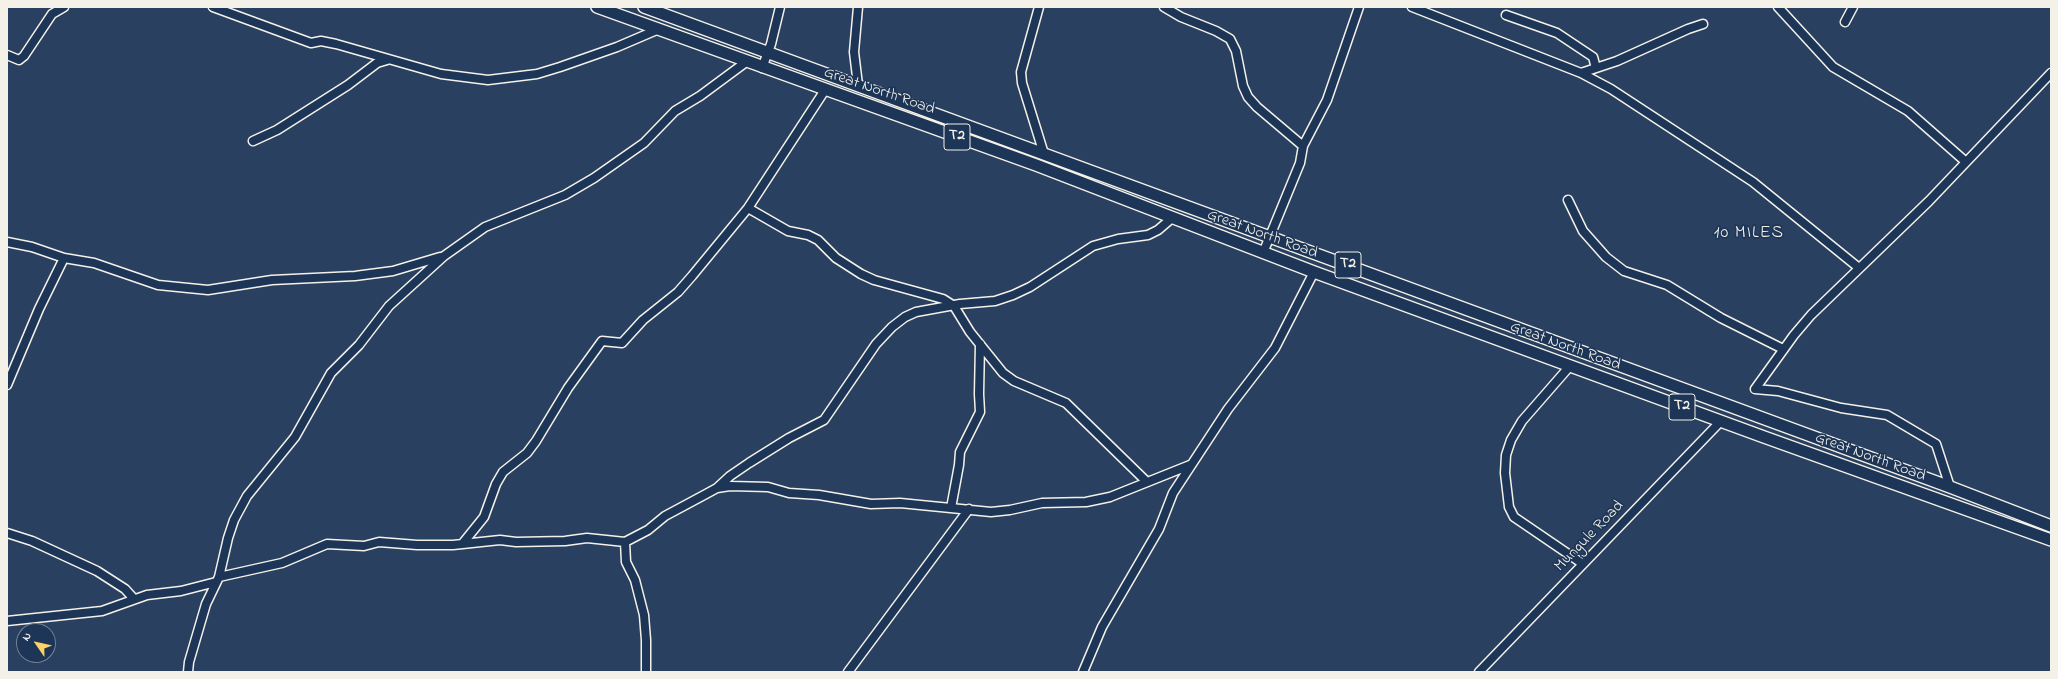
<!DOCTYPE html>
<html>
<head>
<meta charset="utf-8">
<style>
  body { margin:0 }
  #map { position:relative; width:2058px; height:679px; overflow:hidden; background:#2a4060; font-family:"Indie Flower",sans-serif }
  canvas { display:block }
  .frame { position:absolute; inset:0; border:8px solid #f4f1e8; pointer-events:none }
  .north { position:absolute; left:16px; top:623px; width:40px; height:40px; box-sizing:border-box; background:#1d3557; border:1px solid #738091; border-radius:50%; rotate:304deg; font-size:11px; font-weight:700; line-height:16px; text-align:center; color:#f4f1e8 }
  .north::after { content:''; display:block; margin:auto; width:14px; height:18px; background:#ffd166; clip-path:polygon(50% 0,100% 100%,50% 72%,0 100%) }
</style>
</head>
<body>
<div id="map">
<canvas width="2058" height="679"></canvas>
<div class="frame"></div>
<div class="north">N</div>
</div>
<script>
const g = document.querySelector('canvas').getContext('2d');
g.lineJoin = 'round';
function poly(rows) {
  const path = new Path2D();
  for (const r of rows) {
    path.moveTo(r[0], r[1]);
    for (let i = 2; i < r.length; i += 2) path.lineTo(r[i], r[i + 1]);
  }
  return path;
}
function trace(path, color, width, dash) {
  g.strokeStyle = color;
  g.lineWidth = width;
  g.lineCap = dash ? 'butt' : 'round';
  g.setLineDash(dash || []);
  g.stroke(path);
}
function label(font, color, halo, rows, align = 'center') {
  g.font = font + ' "Indie Flower",sans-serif';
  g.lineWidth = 3.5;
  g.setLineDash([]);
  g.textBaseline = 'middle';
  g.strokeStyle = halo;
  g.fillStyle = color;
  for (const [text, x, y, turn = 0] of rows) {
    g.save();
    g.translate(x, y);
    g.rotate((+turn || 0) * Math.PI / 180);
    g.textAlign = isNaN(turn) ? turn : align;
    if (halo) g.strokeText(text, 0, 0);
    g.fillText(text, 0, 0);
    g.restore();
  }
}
const minor = poly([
  [213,7,311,43,321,41,336,44,441,74,488,80,537,74,560,67,617,47,659,29],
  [1039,7,1021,72,1022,83,1044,154],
  [1164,7,1181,17,1216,31,1230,39,1236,51,1243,86,1248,97,1257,107,1303,146],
  [1412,7,1581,73,1611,89,1753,182,1859,268],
  [1778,7,1833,67,1908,111,1966,162],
  [1506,15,1557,33,1593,57,1596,68],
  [1845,22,1853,7],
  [7,55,19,60,24,56,52,14,64,7],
  [762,68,771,44,780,7],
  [1581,73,1617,61,1688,29,1703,24],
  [858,85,854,52,858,7],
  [253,141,277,130,348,85,377,63,387,60],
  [1568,200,1583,231,1606,257,1624,271,1667,285,1721,318,1783,349],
  [748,208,788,231,808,235,818,240,836,258,861,274,874,280,943,299,954,306,970,332,1003,373,1014,381,1066,403,1147,482],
  [7,242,32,247,64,258,94,263,158,285,208,290,272,280,355,276,393,271,440,257],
  [1263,253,1300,163,1303,146,1327,100,1359,7],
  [1570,366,1522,421,1511,440,1506,455,1505,473,1509,507,1514,517,1583,564],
  [7,385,39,309,64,258],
  [1950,487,1936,444,1887,415,1841,408,1778,391,1755,389,1794,335,1811,315,1929,201,2051,73],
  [717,488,730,476,749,463,789,438,824,420,876,344,892,327,905,317,916,312,960,304,995,301,1013,295,1030,287,1093,246,1118,239,1148,235,1158,230,1172,218],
  [951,508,959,465,960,452,980,412,979,394,980,344],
  [7,533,32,541,97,571,125,589,134,599],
  [625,542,626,562,635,580,644,615,646,640,646,672],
  [463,543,484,517,496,484,503,472,527,453,536,441,568,388,602,341,622,343,643,320,678,292,692,276,748,208,825,90],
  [219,577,282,563,327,544,364,546,379,542,417,545,453,545,500,540,516,542,565,541,587,538,625,542,648,530,665,516,706,494,717,488,730,486,768,487,789,493,819,495,871,504,900,503,991,512,1010,510,1042,503,1086,502,1110,497,1190,465],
  [7,621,102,611,147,595,181,591,216,582],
  [188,672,189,662,206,604,219,577,228,538,234,520,247,496,295,437,331,373,359,345,389,306,444,256,485,227,565,195,594,178,644,143,675,111,700,96,746,62],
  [848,672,969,509],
  [1083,672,1102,627,1159,529,1173,493,1228,409,1275,348,1314,272],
  [1479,672,1721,421]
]);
const highway = poly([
  [597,7,1036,165,1314,272,1764,437,2051,540],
  [644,7,1950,487,2051,526]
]);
trace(minor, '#f4f1e8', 11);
trace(highway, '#f4f1e8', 14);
trace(minor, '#1d3557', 8);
trace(highway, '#1d3557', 11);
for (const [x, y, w] of [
  [957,137,26],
  [1348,265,26],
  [1682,407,26]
]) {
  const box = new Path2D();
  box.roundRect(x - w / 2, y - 13, w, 26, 3);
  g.fillStyle = '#1d3557';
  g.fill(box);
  trace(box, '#f4f1e8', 1);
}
label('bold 15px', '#f4f1e8', null, [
  ["T2",957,137],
  ["T2",1348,265],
  ["T2",1682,407]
]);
label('16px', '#f4f1e8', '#1d3557', [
  ["Great North Road",879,92,19],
  ["Great North Road",1262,235,20],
  ["Great North Road",1565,347,20],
  ["Great North Road",1870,458,20],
  ["Mungule Road",1590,537,-46]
]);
g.letterSpacing = '1px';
label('18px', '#f4f1e8', '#1d3557', [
  ["10 MILES",1749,234]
]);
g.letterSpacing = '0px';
</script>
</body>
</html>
